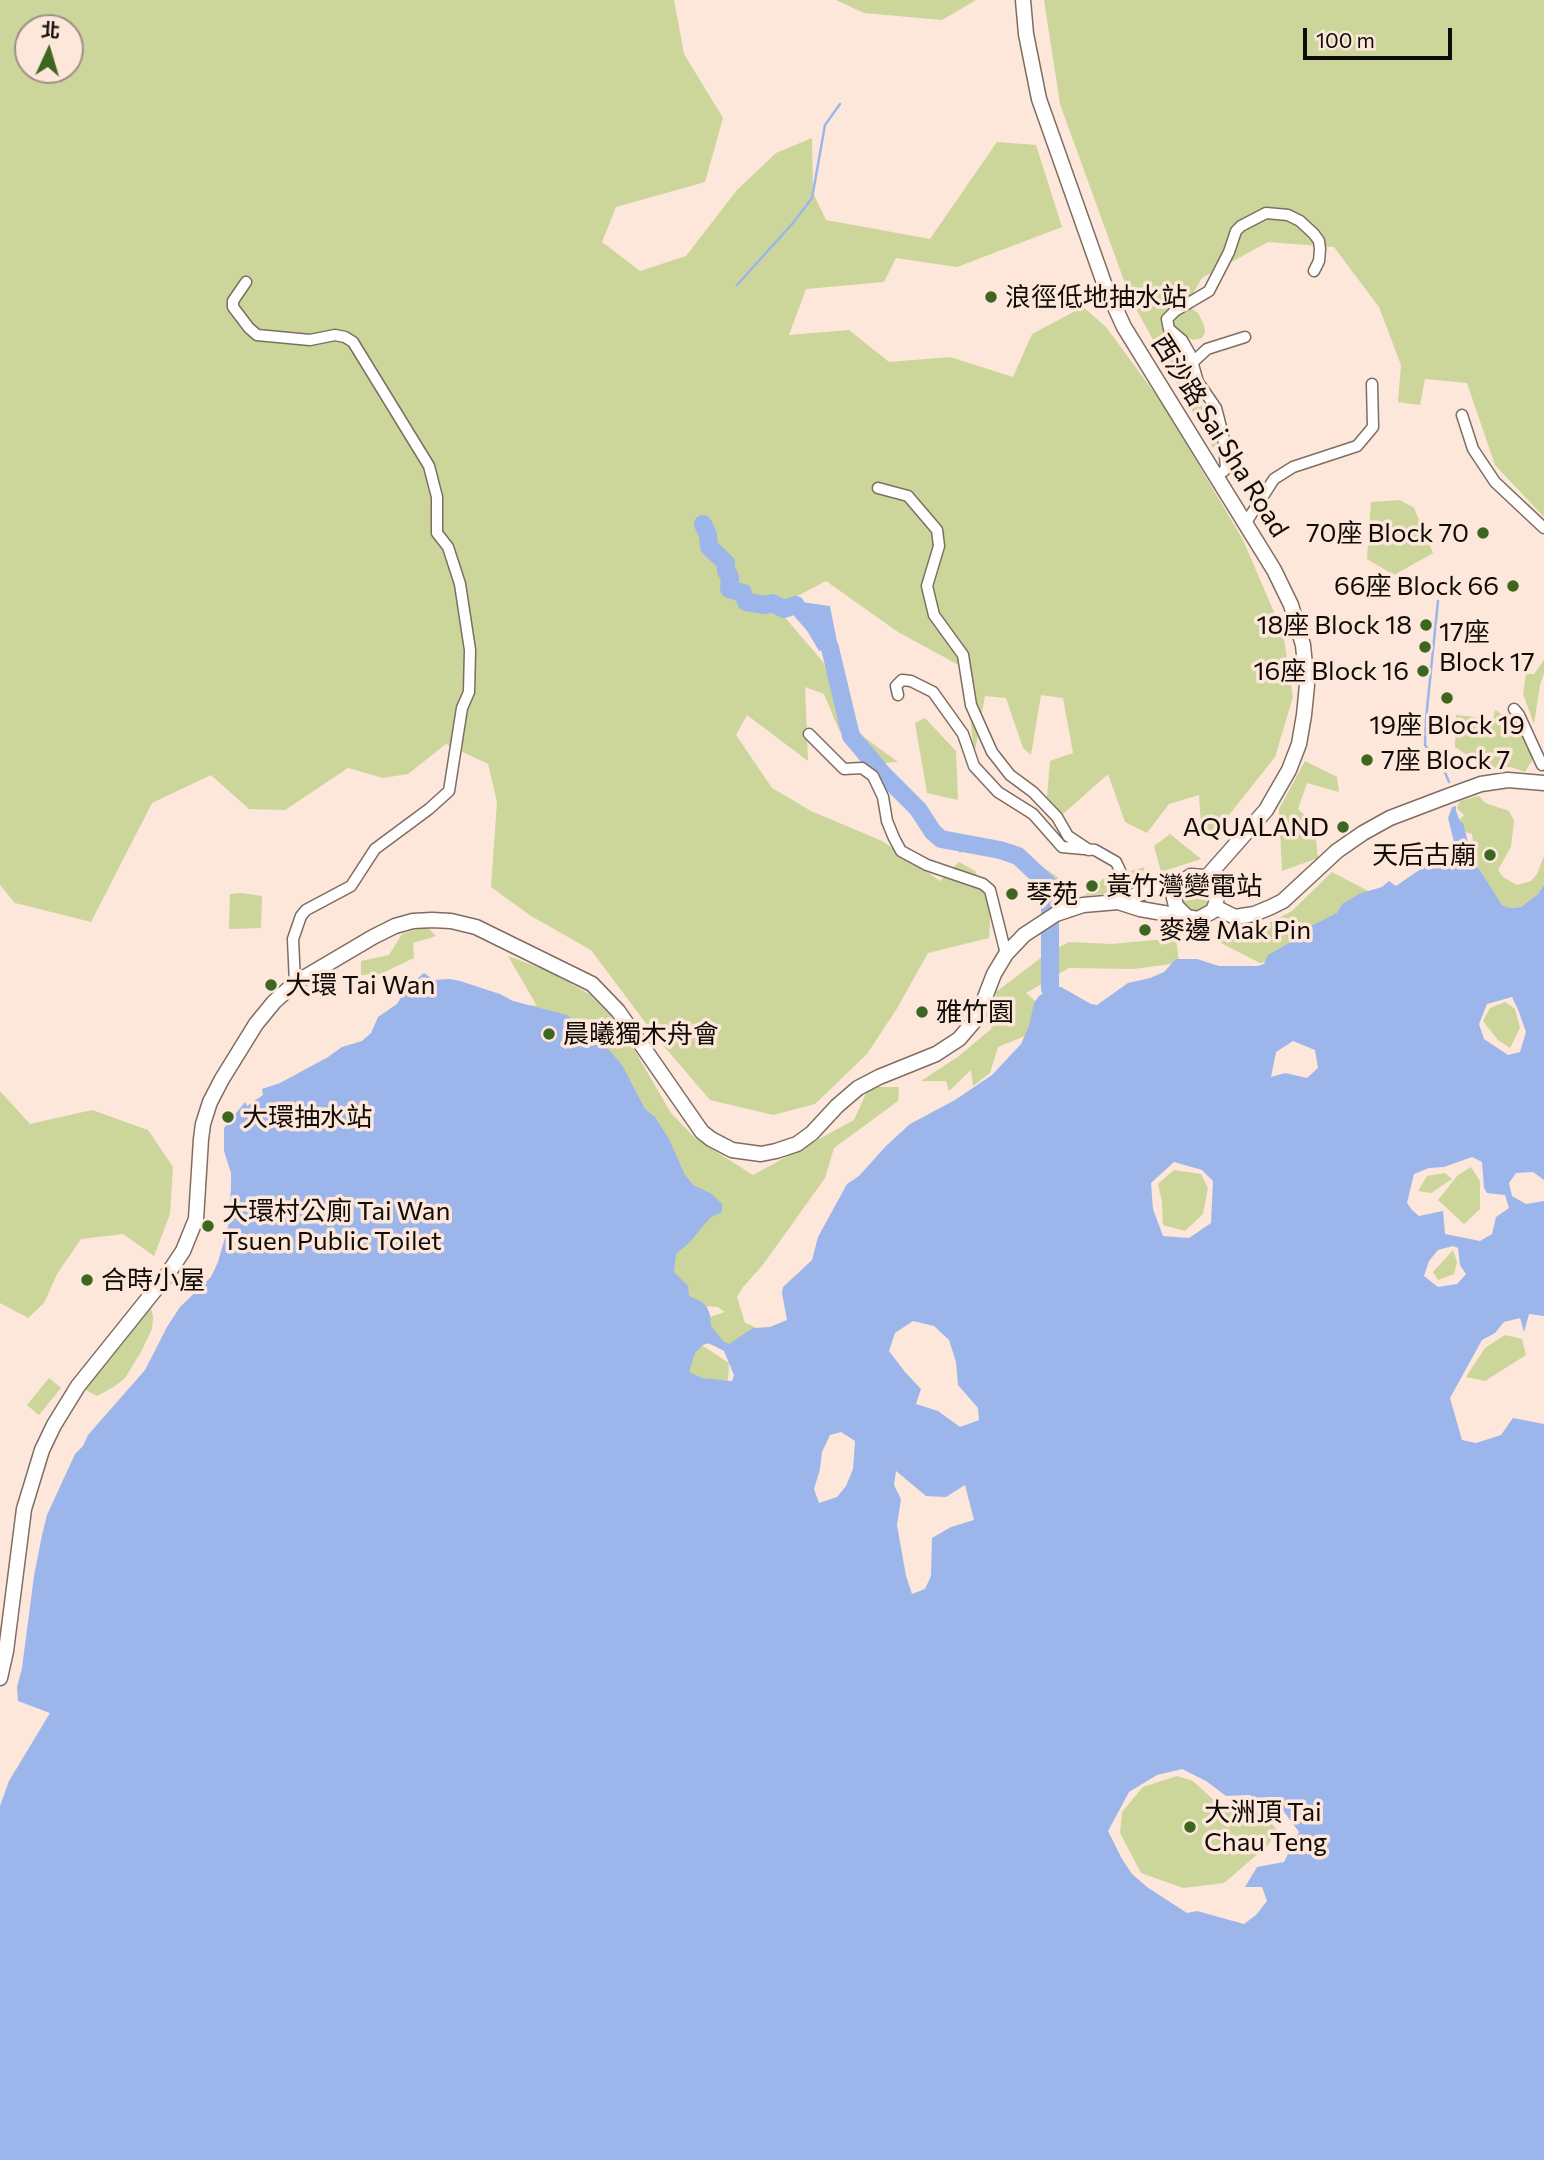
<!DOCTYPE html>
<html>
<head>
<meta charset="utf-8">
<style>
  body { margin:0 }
  #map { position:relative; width:1544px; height:2160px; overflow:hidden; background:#fce7da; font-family:Commissioner,"Noto Sans TC",sans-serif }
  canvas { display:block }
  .north { position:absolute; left:14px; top:14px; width:70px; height:70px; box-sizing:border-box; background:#fce7da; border:2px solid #9e8f86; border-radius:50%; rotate:4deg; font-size:19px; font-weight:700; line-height:28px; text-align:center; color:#110b07 }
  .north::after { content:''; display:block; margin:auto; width:24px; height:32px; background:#3d6621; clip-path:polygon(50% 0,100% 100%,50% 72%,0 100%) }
  .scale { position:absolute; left:1303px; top:28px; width:149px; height:32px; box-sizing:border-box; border:4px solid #110b07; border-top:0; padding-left:9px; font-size:21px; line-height:24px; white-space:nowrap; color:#110b07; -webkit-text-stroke:5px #fce7da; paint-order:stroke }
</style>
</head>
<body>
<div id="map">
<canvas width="1544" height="2160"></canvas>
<div class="north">北</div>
<div class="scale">100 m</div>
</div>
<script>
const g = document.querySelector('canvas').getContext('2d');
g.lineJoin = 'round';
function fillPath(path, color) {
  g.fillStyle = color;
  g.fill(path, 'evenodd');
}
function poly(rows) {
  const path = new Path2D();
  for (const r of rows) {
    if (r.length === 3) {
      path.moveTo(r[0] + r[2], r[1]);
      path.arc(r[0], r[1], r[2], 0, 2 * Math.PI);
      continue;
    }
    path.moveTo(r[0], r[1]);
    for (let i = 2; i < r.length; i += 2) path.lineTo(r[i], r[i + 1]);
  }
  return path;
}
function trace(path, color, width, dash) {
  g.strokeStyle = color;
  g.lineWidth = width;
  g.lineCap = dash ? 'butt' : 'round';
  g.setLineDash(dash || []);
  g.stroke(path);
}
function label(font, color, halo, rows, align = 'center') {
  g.font = font + ' Commissioner,"Noto Sans TC",sans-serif';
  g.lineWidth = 7;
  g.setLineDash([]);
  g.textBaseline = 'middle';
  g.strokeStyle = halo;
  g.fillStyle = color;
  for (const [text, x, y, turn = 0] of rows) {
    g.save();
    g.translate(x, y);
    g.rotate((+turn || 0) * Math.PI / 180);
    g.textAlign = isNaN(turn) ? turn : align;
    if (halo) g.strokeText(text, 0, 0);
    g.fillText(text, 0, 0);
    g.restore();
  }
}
fillPath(poly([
  [0,0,674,0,684,54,723,118,705,182,616,207,602,242,640,271,686,256,737,190,776,153,812,138,813,193,826,220,930,239,997,142,1036,145,1062,227,957,267,896,258,884,282,806,289,789,335,849,330,889,362,950,357,1013,377,1032,334,1083,307,1106,327,1162,403,1243,540,1283,633,1293,697,1275,757,1225,820,1202,838,1199,795,1169,804,1147,833,1125,822,1108,774,1063,814,1047,797,1050,761,1073,753,1063,698,1041,695,1031,755,1023,748,1006,698,985,696,974,756,966,669,898,632,826,581,776,607,823,662,853,729,898,762,865,764,839,730,824,694,805,687,808,761,747,715,736,735,772,788,811,811,882,841,940,881,959,862,975,871,991,905,989,938,928,953,896,1010,867,1054,815,1104,773,1115,710,1100,656,1037,591,950,531,916,491,887,497,802,488,764,446,744,408,774,383,778,348,768,285,810,249,809,211,775,152,803,91,922,15,903,0,885],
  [28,28,70,28,70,70,28,70],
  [836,0,976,0,942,20,864,13],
  [1044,0,1544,0,1544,517,1495,465,1467,383,1425,379,1420,405,1398,402,1401,365,1379,307,1334,247,1268,242,1202,278,1186,305,1198,313,1204,325,1205,332,1202,338,1193,340,1176,333,1186,374,1219,440,1213,448,1131,300,1060,104],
  [1400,500,1414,508,1433,553,1394,575,1367,559,1371,502],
  [1544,660,1544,673,1540,685,1534,724,1523,694,1526,674,1534,674],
  [1495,710,1514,722,1531,748,1533,759,1525,772,1511,767,1487,768,1455,747,1456,715,1493,719],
  [925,718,956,751,958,800,927,793,915,723],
  [1305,761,1337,777,1339,792,1307,783,1298,809,1314,823,1318,858,1282,871,1279,809],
  [1477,796,1480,797,1485,803,1509,811,1514,821,1511,847,1498,870,1503,877,1517,885,1531,881,1537,874,1544,856,1544,885,1538,894,1521,907,1510,908,1502,905,1481,876,1475,857,1472,834,1452,828,1464,815,1457,808,1460,801],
  [957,834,1015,845,1038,864,1071,886,1048,905,1022,861,975,849,959,853],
  [1170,834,1201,859,1161,872,1154,846],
  [1145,867,1133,891,1084,896,1103,879],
  [1332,872,1368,891,1323,952,1260,963,1219,942,1260,928,1292,911],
  [1195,898,13],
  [242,893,262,896,261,928,229,929,230,894],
  [426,926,436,936,413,943,414,958,380,974,361,975,361,961,389,955,402,934],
  [1176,938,1179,963,1133,969,1069,968,1026,993,1035,1001,1035,1032,998,1047,990,1073,973,1086,971,1070,949,1091,946,1081,921,1081,959,1056,991,1029,996,992,1046,954,1069,942,1111,944],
  [508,956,548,971,589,994,621,1027,671,1113,696,1139,753,1175,854,1120,869,1087,899,1087,898,1101,834,1148,825,1178,762,1266,743,1287,737,1297,745,1323,753,1326,770,1339,739,1355,698,1340,688,1324,725,1312,718,1307,692,1305,663,1274,531,1005,537,1006],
  [1505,1002,1515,1009,1520,1028,1510,1048,1498,1040,1483,1021,1490,1008],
  [0,1091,30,1124,92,1110,148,1130,173,1167,170,1214,154,1256,123,1234,81,1239,57,1274,44,1303,28,1318,0,1303],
  [1471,1167,1480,1181,1480,1209,1464,1224,1438,1200,1458,1175],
  [1174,1170,1201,1174,1208,1188,1203,1214,1185,1231,1163,1225,1162,1202,1158,1184],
  [1445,1173,1452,1179,1431,1193,1418,1191,1427,1176],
  [1453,1250,1457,1262,1454,1274,1438,1280,1433,1272],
  [149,1305,151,1307,153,1317,152,1329,141,1352,125,1378,115,1386,97,1396,82,1388,92,1374,114,1354,123,1343,133,1324],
  [1505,1335,1522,1339,1526,1355,1485,1381,1466,1377,1485,1348],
  [700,1344,729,1363,728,1380,692,1384,686,1365],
  [49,1378,61,1388,39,1415,27,1405],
  [1177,1776,1193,1781,1215,1801,1236,1811,1260,1810,1277,1830,1263,1853,1259,1853,1224,1883,1183,1888,1141,1873,1120,1833,1122,1812,1143,1787]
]), '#ccd59a');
fillPath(poly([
  [794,601,830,606,838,647,819,651,808,632,789,610],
  [1456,806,1456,811,1460,821,1463,823,1472,858,1502,905,1510,908,1521,907,1538,894,1544,885,1544,1180,1533,1172,1516,1173,1509,1183,1512,1196,1526,1204,1544,1201,1544,1316,1529,1314,1524,1332,1520,1318,1504,1322,1495,1333,1482,1340,1450,1398,1462,1440,1476,1443,1501,1435,1513,1418,1544,1424,1544,2160,0,2160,0,1806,9,1781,50,1713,18,1701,17,1687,22,1668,34,1576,42,1535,47,1515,75,1454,83,1446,88,1435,145,1370,167,1327,180,1307,211,1277,218,1262,228,1227,231,1188,231,1173,224,1151,224,1128,245,1102,247,1106,263,1095,262,1089,280,1083,328,1057,342,1047,362,1041,371,1033,378,1017,397,1004,408,986,424,973,434,980,450,979,460,981,500,994,513,1001,567,1015,610,1051,622,1065,645,1109,655,1117,669,1139,685,1175,693,1185,712,1194,722,1204,722,1212,710,1218,689,1243,676,1254,674,1272,688,1286,689,1296,702,1302,707,1307,710,1315,711,1326,724,1342,729,1344,753,1328,770,1327,787,1320,782,1293,783,1287,812,1260,818,1237,847,1184,859,1176,886,1146,910,1124,955,1100,992,1075,1021,1044,1029,1026,1034,1003,1039,996,1054,986,1061,987,1091,1004,1097,1005,1128,983,1150,978,1164,972,1176,959,1197,959,1219,966,1258,966,1264,964,1268,955,1293,941,1309,927,1337,913,1342,904,1361,893,1382,887,1389,881,1396,886,1425,866,1453,851,1454,842,1448,818,1452,807],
  [1512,997,1519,1012,1526,1032,1520,1052,1508,1055,1484,1039,1479,1024,1487,1004],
  [1293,1041,1315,1050,1318,1068,1307,1078,1285,1073,1271,1077,1276,1052],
  [1472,1157,1482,1162,1484,1188,1487,1193,1505,1195,1509,1208,1496,1217,1492,1234,1480,1241,1445,1234,1443,1211,1419,1216,1412,1210,1407,1203,1414,1174,1429,1168,1444,1167],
  [1174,1162,1202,1170,1213,1181,1211,1223,1189,1238,1163,1236,1153,1209,1151,1183],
  [1453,1246,1458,1248,1460,1265,1466,1274,1457,1284,1438,1287,1424,1276,1429,1261,1438,1250],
  [913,1321,934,1326,949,1340,956,1362,958,1385,978,1408,979,1420,960,1427,938,1411,916,1404,921,1389,905,1372,889,1351,895,1333],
  [709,1343,724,1351,734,1375,732,1381,702,1378,689,1372,695,1353,703,1345],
  [841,1432,855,1441,853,1469,846,1486,837,1497,819,1503,814,1489,820,1469,822,1452,830,1435],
  [896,1471,926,1496,946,1497,965,1485,974,1520,951,1527,932,1538,931,1576,925,1589,912,1594,906,1576,897,1525,901,1499,894,1485],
  [1182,1769,1206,1781,1226,1796,1250,1795,1264,1804,1282,1809,1299,1832,1284,1862,1257,1867,1245,1887,1262,1887,1267,1901,1256,1915,1244,1924,1197,1911,1187,1913,1147,1887,1132,1874,1122,1859,1108,1831,1129,1792,1157,1775]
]), '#9cb6eb');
trace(poly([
  [737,285,793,223,812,198,825,125,840,104],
  [1438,601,1426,719,1425,745,1444,770,1449,782]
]), '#9cb6eb', 2.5);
trace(poly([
  [703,524,708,535,709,547,726,563,726,571,730,577,729,589,743,593,746,602,766,605,772,603,784,609,796,605],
  [830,648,851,736,882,773,918,809,933,832,941,839,1000,850,1018,856,1050,886,1050,989]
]), '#9cb6eb', 18);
const street = poly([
  [246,282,233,301,233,307,249,328,257,335,310,340,335,335,345,337,353,342,429,466,437,497,437,533,448,547,460,584,470,650,469,692,462,708,449,791,429,809,375,849,351,886,306,910,301,916,293,939,295,983],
  [1192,363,1207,349,1245,337],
  [1462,415,1473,449,1495,482,1544,528],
  [1216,476,1224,471,1226,467,1223,435,1216,408,1198,382,1190,354,1182,340,1169,329,1167,319,1175,311,1209,291,1229,252,1236,231,1241,226,1266,213,1288,215,1300,221,1314,234,1319,241,1320,249,1319,261,1314,271],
  [878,488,908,496,937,530,939,546,927,586,934,615,963,655,971,705,992,752,1010,775,1033,792,1057,817,1068,836,1089,850],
  [1245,524,1274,479,1293,467,1357,446,1373,427,1372,384],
  [898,695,896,686,902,680,911,681,933,692,963,734,974,766,998,792,1033,814,1062,847,1095,850,1116,862,1123,877,1118,902],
  [1514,709,1519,715,1542,765],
  [809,734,844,769,862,768,873,776,883,797,887,821,894,838,901,851,927,865,983,884,990,890,1006,954]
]);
const secondary = poly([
  [1023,0,1026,34,1039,99,1104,283,1124,327,1274,570,1291,605,1303,645,1307,685,1304,715,1299,744,1289,770,1266,810,1206,878],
  [1178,884,1174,898,1176,906,1186,916],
  [1215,907,1235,917,1254,914,1271,907,1283,901,1337,851,1363,833,1390,818,1448,796,1481,784,1508,780,1544,783],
  [0,1678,6,1651,24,1509,42,1450,54,1425,78,1386,167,1275,183,1251,196,1219,201,1139,203,1124,210,1102,222,1079,256,1024,274,1002,295,983,373,937,395,926,413,921,432,920,451,921,476,927,592,984,618,1011,702,1132,711,1139,732,1150,761,1154,776,1151,797,1144,812,1133,837,1106,858,1088,879,1077,936,1054,959,1039,977,1018,994,974,1006,954,1024,935,1056,914,1083,905,1118,902,1150,890,1178,884,1191,876,1203,877,1209,881,1215,887,1217,895,1216,903,1213,911,1198,919,1140,909,1118,902]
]);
trace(street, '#7f6d62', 13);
trace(secondary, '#7f6d62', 17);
trace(street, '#fff', 10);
trace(secondary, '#fff', 14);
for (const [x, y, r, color] of [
  [991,297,7,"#3d6621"],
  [1483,533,7,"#3d6621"],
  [1513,586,7,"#3d6621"],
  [1426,625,7,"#3d6621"],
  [1425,647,7,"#3d6621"],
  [1423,671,7,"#3d6621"],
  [1447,698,7,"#3d6621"],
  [1367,760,7,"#3d6621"],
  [1343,827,7,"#3d6621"],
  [1490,855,7,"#3d6621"],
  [1092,886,7,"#3d6621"],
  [1012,894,7,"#3d6621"],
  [1145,930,7,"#3d6621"],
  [271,985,7,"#3d6621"],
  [922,1012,7,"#3d6621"],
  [549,1034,7,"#3d6621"],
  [228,1117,7,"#3d6621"],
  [208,1226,7,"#3d6621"],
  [87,1280,7,"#3d6621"],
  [1190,1827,7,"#3d6621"]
]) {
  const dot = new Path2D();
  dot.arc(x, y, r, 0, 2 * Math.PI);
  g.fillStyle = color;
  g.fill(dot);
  trace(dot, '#fce7da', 2.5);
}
label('26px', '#110b07', '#fce7da', [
  ["浪徑低地抽水站",1005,297],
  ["70座 Block 70",1469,533,"right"],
  ["66座 Block 66",1499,586,"right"],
  ["18座 Block 18",1412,625,"right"],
  ["17座",1439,632],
  ["Block 17",1439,662],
  ["16座 Block 16",1409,671,"right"],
  ["19座 Block 19",1447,725,"center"],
  ["7座 Block 7",1381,760],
  ["AQUALAND",1329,827,"right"],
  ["天后古廟",1476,855,"right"],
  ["黃竹灣變電站",1106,886],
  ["琴苑",1026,894],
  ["麥邊 Mak Pin",1159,930],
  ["大環 Tai Wan",285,985],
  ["雅竹園",936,1012],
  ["晨曦獨木舟會",563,1034],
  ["大環抽水站",242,1117],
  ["大環村公廁 Tai Wan",222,1211],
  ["Tsuen Public Toilet",222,1241],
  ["合時小屋",101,1280],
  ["大洲頂 Tai",1204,1812],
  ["Chau Teng",1204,1842]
], 'left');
label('26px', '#110b07', '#fce7da', [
  ["西沙路 Sai Sha Road",1220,436,58]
]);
</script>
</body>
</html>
